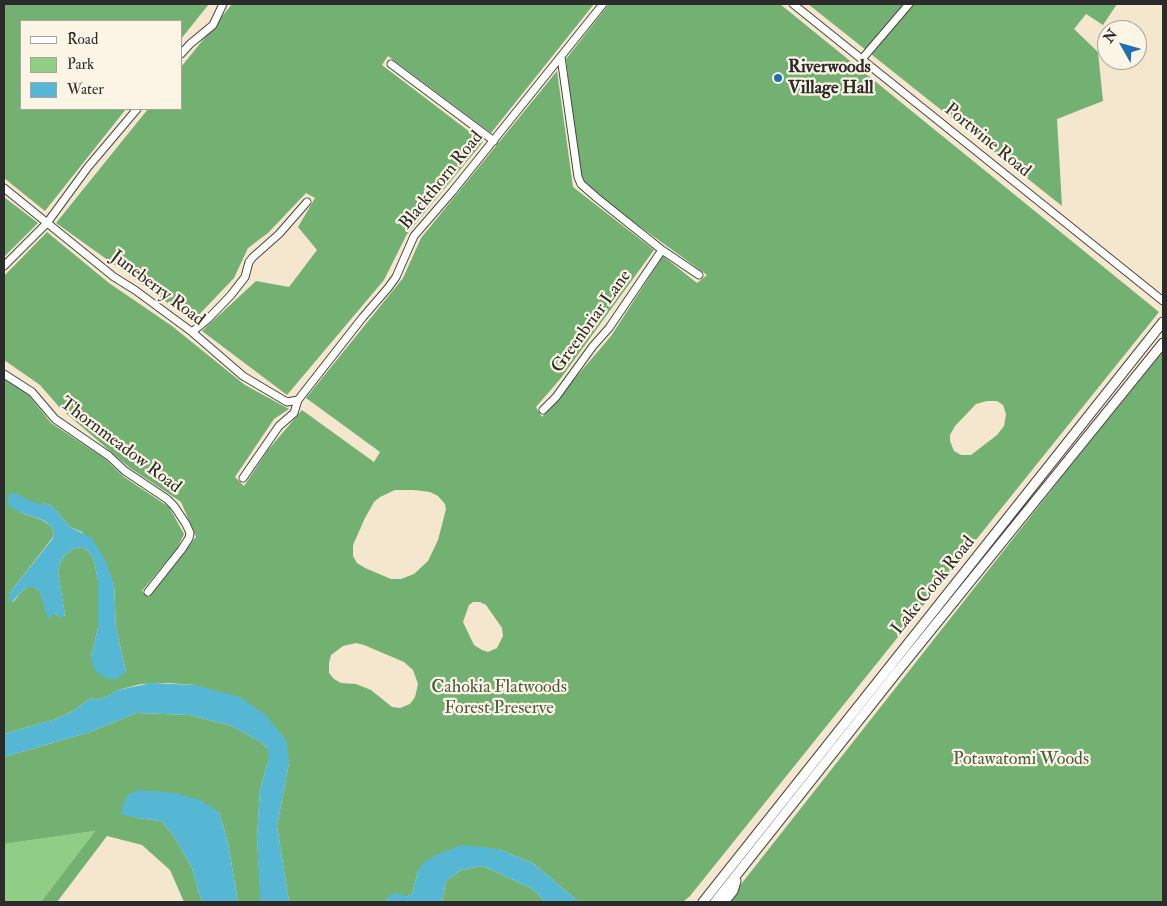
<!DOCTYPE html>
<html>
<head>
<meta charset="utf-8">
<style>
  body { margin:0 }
  #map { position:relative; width:1167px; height:906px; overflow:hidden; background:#f5e7cd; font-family:"IM FELL Double Pica",serif }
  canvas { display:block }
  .frame { position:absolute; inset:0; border:5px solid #2b2b2b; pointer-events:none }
  .legend { position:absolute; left:20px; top:20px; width:162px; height:90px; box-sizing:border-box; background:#fcf5e5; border:1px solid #a8a49b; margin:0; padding:6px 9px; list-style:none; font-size:15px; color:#2b2b2b }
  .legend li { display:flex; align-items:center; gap:10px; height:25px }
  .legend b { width:25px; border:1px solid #a8a49b }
  .north { position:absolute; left:1097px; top:20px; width:50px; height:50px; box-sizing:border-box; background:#fcf5e5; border:1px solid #a8a49b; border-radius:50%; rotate:308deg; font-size:14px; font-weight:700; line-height:20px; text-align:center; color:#2b2b2b }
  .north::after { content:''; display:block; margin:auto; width:18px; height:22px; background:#1f6fb2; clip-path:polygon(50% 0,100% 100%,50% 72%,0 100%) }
</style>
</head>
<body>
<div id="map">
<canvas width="1167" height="906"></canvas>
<div class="frame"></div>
<ul class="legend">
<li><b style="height:6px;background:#fff"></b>Road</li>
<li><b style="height:14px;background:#8fce84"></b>Park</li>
<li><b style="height:14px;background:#56b7d5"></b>Water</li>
</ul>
<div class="north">N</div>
</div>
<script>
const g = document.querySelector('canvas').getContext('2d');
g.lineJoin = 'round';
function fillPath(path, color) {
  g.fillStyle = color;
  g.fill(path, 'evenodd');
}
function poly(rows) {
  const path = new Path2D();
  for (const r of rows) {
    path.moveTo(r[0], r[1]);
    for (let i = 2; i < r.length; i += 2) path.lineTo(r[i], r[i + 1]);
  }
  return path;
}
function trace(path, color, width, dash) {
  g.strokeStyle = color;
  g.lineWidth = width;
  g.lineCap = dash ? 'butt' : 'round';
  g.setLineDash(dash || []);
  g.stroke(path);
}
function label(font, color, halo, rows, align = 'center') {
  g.font = font + ' "IM FELL Double Pica",serif';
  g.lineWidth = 4.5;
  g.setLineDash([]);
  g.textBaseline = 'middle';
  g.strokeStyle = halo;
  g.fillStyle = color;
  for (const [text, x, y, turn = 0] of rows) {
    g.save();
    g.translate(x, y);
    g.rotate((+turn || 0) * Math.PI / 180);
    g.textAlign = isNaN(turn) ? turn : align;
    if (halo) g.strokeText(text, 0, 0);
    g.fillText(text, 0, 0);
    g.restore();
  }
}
fillPath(poly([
  [95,831,41,902,4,902,4,844]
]), '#8fce84');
fillPath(poly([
  [4,4,209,4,181,39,181,21,21,21,21,109,126,109,45,211,4,178],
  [232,4,594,4,491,133,388,56,382,65,483,142,407,234,384,280,287,395,202,331,256,281,289,287,317,250,298,227,315,198,306,193,268,233,248,248,234,278,193,321,56,223,148,109,181,109,181,67],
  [609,4,780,4,1159,312,690,896,683,902,579,902,534,864,499,849,418,871,412,894,406,897,388,897,387,902,289,902,277,826,289,763,194,685,168,683,141,684,118,690,106,697,94,700,92,697,73,711,56,719,4,734,4,378,27,393,51,423,104,458,124,477,169,507,184,534,177,549,142,591,149,597,196,537,181,502,130,468,61,409,40,385,4,360,4,276,47,232,109,283,172,326,245,385,289,409,274,419,235,477,244,486,268,450,302,410,374,462,380,452,306,398,403,278,421,238,557,71,573,187,654,250,561,378,536,407,542,417,611,336,663,256,697,283,707,275,581,184,566,59],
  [987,401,997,401,1003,405,1006,414,1004,426,997,435,971,455,961,455,954,451,950,441,950,435,955,426,976,404],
  [395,490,414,490,430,492,438,496,445,504,446,509,438,540,428,561,414,574,401,579,391,579,365,568,357,563,353,556,353,545,365,518,374,502,380,497],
  [45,503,52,506,70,527,82,532,114,584,116,628,126,672,91,656,98,628,98,581,94,560,88,551,81,547,73,549,64,556,60,563,58,572,65,616,58,616,54,613,44,601,40,592,34,587,28,587,22,591,13,602,9,594,53,537,54,532,51,526,42,520,19,512],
  [473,602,480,602,486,605,502,628,503,636,497,648,488,652,482,650,474,645,463,622,469,605],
  [356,643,364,645,404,662,413,670,418,684,415,697,410,704,400,708,392,707,371,690,356,684,341,683,334,679,329,673,329,663,331,655,343,646],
  [808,4,1117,4,1103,25,1086,14,1074,29,1098,52,1103,101,1057,119,1062,206],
  [4,197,38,223,4,257],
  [1163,351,1163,902,727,902,1068,469],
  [136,713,190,715,232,726,261,742,268,749,268,762,260,789,257,838,261,902,238,902,228,843,219,812,137,818,161,821,174,836,192,868,199,893,203,902,184,902,170,870,142,845,107,836,57,902,41,902,95,831,4,844,4,757,90,732],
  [483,866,533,889,545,902,442,902,446,881,461,870]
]), '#73b172');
fillPath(poly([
  [12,492,38,504,45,503,52,506,70,527,92,538,107,564,114,584,116,628,126,672,115,680,103,677,97,672,93,666,91,656,98,628,98,581,94,560,88,551,81,547,73,549,64,556,60,563,58,572,65,615,61,618,54,613,50,618,47,616,40,593,34,587,28,587,22,591,12,602,9,600,9,594,53,538,54,532,51,526,43,520,19,512,8,505,8,497],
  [151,683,194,685,240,697,267,716,287,742,289,763,277,826,289,902,261,902,260,897,257,838,260,789,268,762,268,749,261,742,232,726,190,715,136,713,90,732,4,757,4,734,56,719,73,711,92,697,94,700,106,697,118,690],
  [139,790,174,793,200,800,219,812,228,843,238,902,203,902,199,893,192,868,174,836,161,821,137,818,121,814,123,805,128,795],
  [462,845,499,849,534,864,579,902,545,902,533,889,483,866,461,870,446,881,442,902,387,902,388,897,395,892,406,897,412,894,418,871,423,863,436,855]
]), '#56b7d5');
const minor = poly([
  [793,4,1163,301],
  [181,54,190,44,213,25,223,4],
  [561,57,578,177,581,184,597,198,662,250,699,275],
  [862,59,909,4],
  [391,64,494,141],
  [4,188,114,277,135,290,192,332,243,376,287,402,298,400],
  [4,266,47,223,88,167,137,109],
  [192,332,208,319,231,295,245,277,249,262,253,257,279,234,307,202],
  [4,374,32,392,55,419,109,456,125,471,167,499,174,506,186,524,190,533,189,538,182,549,148,592],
  [543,410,556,397,593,346,609,328,662,250],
  [243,478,279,426,294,413,298,400,363,317,388,288,396,277,414,236,452,192,603,4]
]);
const major = poly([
  [703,902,1163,322],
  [715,902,897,672,1163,343],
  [724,902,733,891,736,881]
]);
trace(minor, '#494743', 9);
trace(major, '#494743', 11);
trace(minor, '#fff', 7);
trace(major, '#fff', 9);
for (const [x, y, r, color] of [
  [778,78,5,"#1f6fb2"]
]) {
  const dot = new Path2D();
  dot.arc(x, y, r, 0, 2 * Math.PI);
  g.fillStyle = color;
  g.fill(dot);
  trace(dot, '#fcf5e5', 2);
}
label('bold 18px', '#2b2b2b', '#fcf5e5', [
  ["Riverwoods",788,68],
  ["Village Hall",788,89]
], 'left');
label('18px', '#2b2b2b', '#fcf5e5', [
  ["Portwine Road",987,141,39],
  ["Blackthorn Road",442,181,-51],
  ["Juneberry Road",157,289,37],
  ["Greenbriar Lane",592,322,-54],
  ["Thornmeadow Road",120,446,37],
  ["Lake Cook Road",934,586,-51]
]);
label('18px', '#495c46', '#fcf5e5', [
  ["Cahokia Flatwoods",499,688],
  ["Forest Preserve",499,709],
  ["Potawatomi Woods",1021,760]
]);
</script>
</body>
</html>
